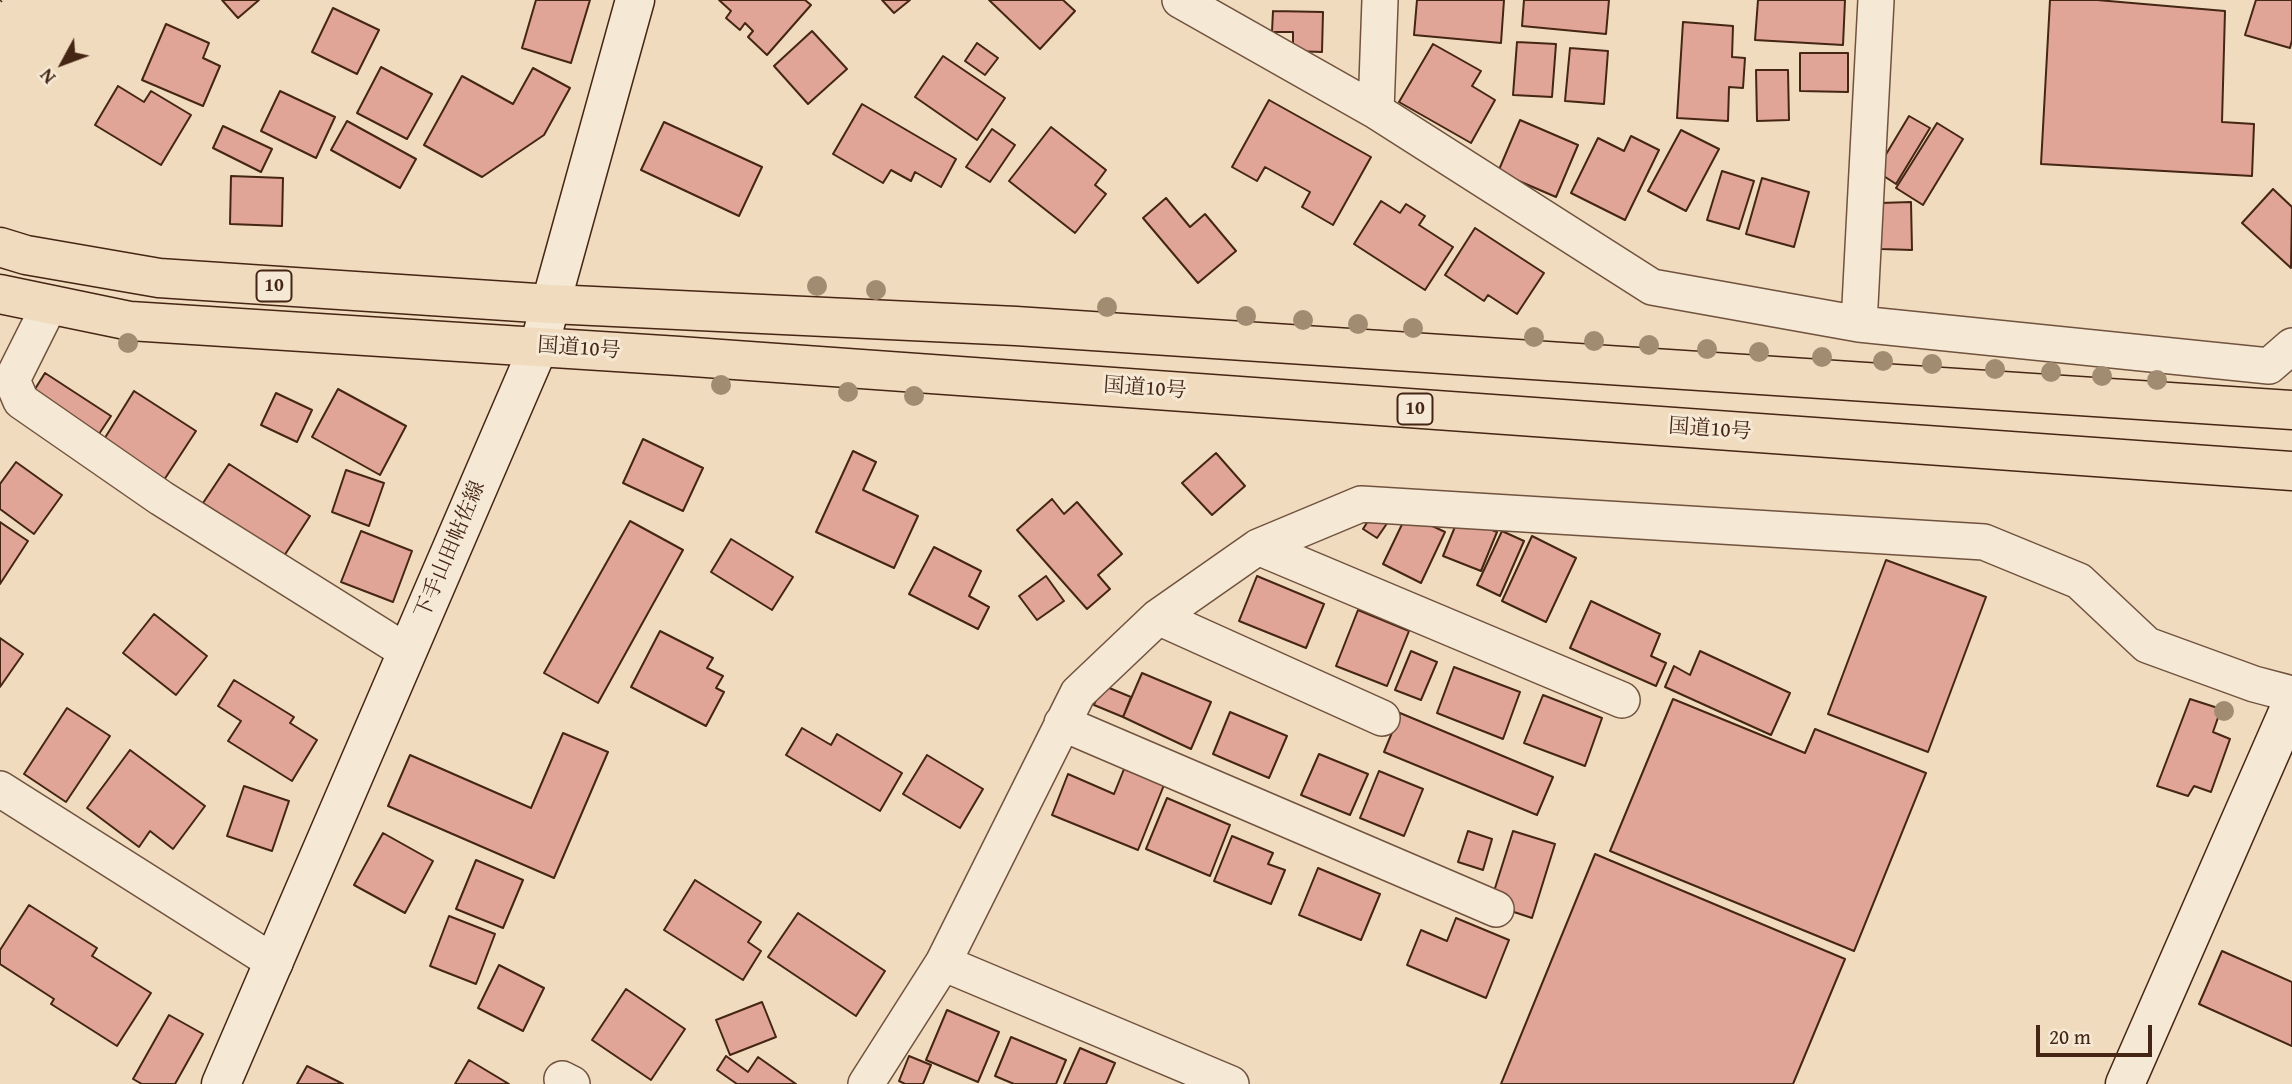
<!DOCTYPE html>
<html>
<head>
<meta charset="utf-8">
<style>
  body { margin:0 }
  #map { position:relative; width:2292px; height:1084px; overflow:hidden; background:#f0dbbe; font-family:"Gentium Book Plus",serif }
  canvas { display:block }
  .north { position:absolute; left:28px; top:28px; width:70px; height:70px; -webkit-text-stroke:5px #f5e8d5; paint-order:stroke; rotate:229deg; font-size:19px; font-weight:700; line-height:28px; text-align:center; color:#452513 }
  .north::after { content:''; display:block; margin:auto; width:24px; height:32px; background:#452513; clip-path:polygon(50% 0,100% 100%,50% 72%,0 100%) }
  .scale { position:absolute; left:2036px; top:1025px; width:116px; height:32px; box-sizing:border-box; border:4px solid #452513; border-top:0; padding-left:9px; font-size:21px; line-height:24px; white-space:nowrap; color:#452513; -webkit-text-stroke:5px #f5e8d5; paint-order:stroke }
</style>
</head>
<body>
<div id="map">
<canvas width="2292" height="1084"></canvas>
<div class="north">N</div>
<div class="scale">20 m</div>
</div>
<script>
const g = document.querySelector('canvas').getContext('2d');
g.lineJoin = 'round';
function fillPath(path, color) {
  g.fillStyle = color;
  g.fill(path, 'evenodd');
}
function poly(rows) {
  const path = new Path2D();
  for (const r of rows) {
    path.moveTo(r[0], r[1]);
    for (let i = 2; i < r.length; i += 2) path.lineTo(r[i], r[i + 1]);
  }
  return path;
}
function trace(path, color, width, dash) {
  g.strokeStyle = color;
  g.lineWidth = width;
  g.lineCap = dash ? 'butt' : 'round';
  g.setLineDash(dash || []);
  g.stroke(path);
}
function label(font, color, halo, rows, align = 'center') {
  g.font = font + ' "Gentium Book Plus","Noto Serif JP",serif';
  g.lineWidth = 6;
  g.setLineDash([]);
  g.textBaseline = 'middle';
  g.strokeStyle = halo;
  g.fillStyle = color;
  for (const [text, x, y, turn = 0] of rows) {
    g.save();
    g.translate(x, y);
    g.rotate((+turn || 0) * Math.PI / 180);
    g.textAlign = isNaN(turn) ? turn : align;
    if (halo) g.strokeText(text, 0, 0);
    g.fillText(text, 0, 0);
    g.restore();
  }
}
const building = poly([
  [222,0,259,0,238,18,222,0],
  [536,0,590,0,571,63,522,48,536,0],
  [719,0,805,0,811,5,767,55,748,37,753,31,745,23,740,30,726,18,731,11,719,0],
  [882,0,910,0,894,13,882,0],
  [989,0,1063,0,1075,11,1040,49,989,0],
  [1417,0,1504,0,1501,43,1414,35,1417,0],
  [1524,0,1609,0,1606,34,1522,26,1524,0],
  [1758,0,1845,0,1843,45,1755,40,1758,0],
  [2050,0,2097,0,2225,11,2222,122,2254,124,2252,176,2041,164,2050,0],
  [2256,0,2292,0,2292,40,2290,48,2245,35,2256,0],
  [333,8,379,30,357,74,312,52,333,8],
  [1273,11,1323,12,1322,52,1293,51,1293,32,1272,32,1273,11],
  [1683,22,1733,26,1732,57,1745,58,1743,88,1729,87,1728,121,1677,118,1683,22],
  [166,24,209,43,203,58,220,66,203,106,142,80,166,24],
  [812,31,847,69,808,104,774,66,812,31],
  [1517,42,1556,44,1552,97,1513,95,1517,42],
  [977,43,998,58,985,75,965,61,977,43],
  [1433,44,1481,71,1472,86,1495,100,1471,143,1399,102,1433,44],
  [1570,48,1608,51,1604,104,1565,101,1570,48],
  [1800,53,1848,53,1848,92,1800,91,1800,53],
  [943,56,1005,98,977,140,915,97,943,56],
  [381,67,432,94,407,139,357,113,381,67],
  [533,68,570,88,544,135,482,177,424,145,462,76,513,104,533,68],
  [1756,70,1788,70,1789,120,1757,121,1756,70],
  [118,86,144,102,151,91,191,115,161,165,95,125,118,86],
  [280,91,335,117,316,158,261,131,280,91],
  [1269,100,1371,157,1333,225,1302,207,1310,192,1265,167,1257,181,1232,167,1269,100],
  [862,104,956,159,941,187,915,172,911,181,891,170,883,183,833,154,862,104],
  [1909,116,1930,128,1896,184,1876,171,1909,116],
  [1520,120,1578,145,1556,197,1498,172,1520,120],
  [347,121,416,159,400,188,331,150,347,121],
  [664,122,762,167,739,216,641,170,664,122],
  [1937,123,1963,139,1923,205,1896,188,1937,123],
  [223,126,272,149,261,172,213,148,223,126],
  [1051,127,1106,170,1095,185,1106,194,1075,233,1009,181,1051,127],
  [992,129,1015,145,990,182,966,167,992,129],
  [1681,130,1719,149,1686,211,1648,191,1681,130],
  [1631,136,1659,150,1625,220,1571,193,1598,138,1624,151,1631,136],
  [1722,171,1754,181,1739,229,1707,220,1722,171],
  [231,176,283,178,282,226,230,224,231,176],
  [1762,178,1809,192,1794,247,1746,234,1762,178],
  [2273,189,2292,207,2291,268,2242,223,2273,189],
  [1166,198,1190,227,1205,214,1236,251,1198,283,1143,218,1166,198],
  [1381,201,1400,213,1406,204,1425,216,1419,225,1453,247,1425,290,1354,244,1381,201],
  [1911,202,1912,250,1881,249,1880,203,1911,202],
  [1475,228,1544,273,1517,314,1488,295,1484,301,1445,275,1475,228],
  [45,373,111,416,95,440,30,397,45,373],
  [338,389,406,426,380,475,312,437,338,389],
  [134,391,196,431,164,480,103,441,134,391],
  [276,393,312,410,297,442,261,425,276,393],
  [643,439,703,468,683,511,623,483,643,439],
  [853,451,876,462,863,490,918,516,894,568,816,532,853,451],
  [1216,453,1245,486,1212,515,1182,483,1216,453],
  [16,462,62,495,34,534,0,509,0,484,16,462],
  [229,464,310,516,284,556,203,503,229,464],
  [346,470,384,483,369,526,332,512,346,470],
  [1052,499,1064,514,1077,502,1122,554,1098,575,1110,589,1087,609,1017,530,1052,499],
  [1373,513,1388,522,1377,538,1363,529,1373,513],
  [1407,514,1445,532,1421,583,1383,564,1407,514],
  [1459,517,1497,532,1481,571,1443,556,1459,517],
  [630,521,683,550,598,703,544,673,630,521],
  [0,522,28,541,0,584,0,522],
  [361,531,412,551,393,602,341,582,361,531],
  [1502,531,1524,541,1500,596,1477,585,1502,531],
  [1532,536,1576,558,1546,622,1502,601,1532,536],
  [731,539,793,577,772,610,711,572,731,539],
  [934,547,981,571,969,596,989,607,978,629,909,594,934,547],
  [1886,560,1986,597,1928,752,1828,714,1886,560],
  [1046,576,1064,601,1037,620,1019,596,1046,576],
  [1257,576,1324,604,1306,648,1239,621,1257,576],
  [1591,601,1660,634,1651,656,1666,663,1656,686,1570,648,1591,601],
  [1358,610,1409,631,1387,686,1336,666,1358,610],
  [154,614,207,656,176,695,123,653,154,614],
  [660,631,713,658,707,668,723,676,716,688,724,692,706,726,631,687,660,631],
  [0,638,23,654,0,687,0,638],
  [1411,651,1437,662,1421,700,1395,690,1411,651],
  [1700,651,1790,693,1771,735,1665,687,1674,666,1690,675,1700,651],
  [1454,667,1520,692,1503,739,1437,713,1454,667],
  [1142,673,1211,702,1191,749,1123,717,1142,673],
  [234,680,294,717,290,723,317,740,292,781,228,741,241,721,218,706,234,680],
  [1102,685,1131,697,1123,717,1094,705,1102,685],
  [1543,695,1602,718,1585,766,1524,743,1543,695],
  [1673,699,1805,753,1815,729,1926,773,1854,951,1610,851,1673,699],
  [2190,699,2221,709,2213,732,2230,739,2211,792,2194,786,2188,796,2157,786,2190,699],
  [67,708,110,736,66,802,24,774,67,708],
  [1230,712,1287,736,1269,778,1213,754,1230,712],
  [1400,713,1553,777,1537,815,1384,752,1400,713],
  [802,728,831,745,837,734,902,773,880,811,786,755,802,728],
  [563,733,608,752,554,878,388,806,410,755,531,808,563,733],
  [130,750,205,806,173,849,150,831,139,847,87,808,130,750],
  [1319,754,1368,774,1350,815,1301,795,1319,754],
  [927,755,983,789,960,828,903,794,927,755],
  [1124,769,1164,785,1138,850,1052,815,1068,774,1114,794,1124,769],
  [1379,771,1423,789,1404,836,1360,818,1379,771],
  [244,786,289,801,272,851,227,836,244,786],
  [1167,798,1230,825,1210,876,1146,849,1167,798],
  [1468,831,1492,839,1483,870,1458,862,1468,831],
  [1513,831,1555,844,1532,918,1490,904,1513,831],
  [383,833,433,861,405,913,354,885,383,833],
  [1232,836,1273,853,1268,864,1285,870,1271,904,1214,881,1232,836],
  [1595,854,1845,959,1793,1084,1501,1084,1595,854],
  [476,860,523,880,503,928,456,909,476,860],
  [1318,868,1380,894,1361,940,1299,915,1318,868],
  [695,880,761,922,748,942,761,951,743,980,664,930,695,880],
  [29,905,97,948,92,956,151,993,117,1046,51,1004,54,999,0,964,0,950,29,905],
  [798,913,885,971,856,1016,768,957,798,913],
  [449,916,495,934,476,984,430,966,449,916],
  [1456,918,1509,940,1486,998,1407,965,1421,930,1447,941,1456,918],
  [2222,951,2292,982,2292,1046,2199,1004,2222,951],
  [499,965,544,988,523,1031,478,1008,499,965],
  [626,989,685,1029,651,1080,592,1040,626,989],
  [762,1002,776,1037,730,1055,716,1020,762,1002],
  [947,1010,999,1032,978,1082,926,1060,947,1010],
  [169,1015,203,1034,175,1084,142,1084,133,1079,169,1015],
  [1011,1037,1066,1060,1056,1084,1014,1084,995,1076,1011,1037],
  [1080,1048,1115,1063,1106,1084,1064,1084,1080,1048],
  [726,1056,748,1072,758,1057,796,1084,737,1084,717,1070,726,1056],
  [909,1056,931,1065,923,1084,905,1084,899,1081,909,1056],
  [469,1060,509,1084,455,1084,469,1060],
  [307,1066,343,1084,297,1084,307,1066]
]);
fillPath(building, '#e0a596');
trace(building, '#452513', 2);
const street = poly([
  [1180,0,1376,111,1652,287,1859,324,2269,366,2292,346],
  [1376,111,1380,0],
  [49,306,12,380,21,401,161,498,407,652],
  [1859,324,1876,0],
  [1258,547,1622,700],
  [1158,617,1382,718],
  [1062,723,1496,909],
  [0,789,275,963],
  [943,963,1231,1084],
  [562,1079,572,1084],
  [866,1084,943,963,1078,693,1158,617,1258,547,1361,504,1984,542,2079,581,2147,645,2254,684,2292,694]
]);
const secondary = poly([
  [221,1084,539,346,635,0],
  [2125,1084,2292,703]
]);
const highway = poly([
  [0,247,26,255,159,278,551,304,1016,326,2292,410],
  [0,294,130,321,679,356,2292,471]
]);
trace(street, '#70523e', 38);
trace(secondary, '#452513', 41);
trace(highway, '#452513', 41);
trace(poly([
  [0,1,1,0]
]), '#452513', 4.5, [2, 3.5]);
trace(street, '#f5e8d5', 35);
trace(secondary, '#f5e8d5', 38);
trace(highway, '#f0dbbe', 38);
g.fillStyle = '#a18c72';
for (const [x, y] of [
  [817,286],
  [876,290],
  [1107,307],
  [1246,316],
  [1303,320],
  [1358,324],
  [1413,328],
  [1534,337],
  [1594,341],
  [128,343],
  [1649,345],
  [1707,349],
  [1759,352],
  [1822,357],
  [1883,361],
  [1932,364],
  [1995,369],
  [2051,372],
  [2102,376],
  [2157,380],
  [721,385],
  [848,392],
  [914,396],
  [2224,711]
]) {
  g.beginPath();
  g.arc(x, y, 10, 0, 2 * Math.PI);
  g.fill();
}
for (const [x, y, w] of [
  [274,286,35],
  [1415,409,35]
]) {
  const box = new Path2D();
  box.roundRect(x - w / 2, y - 15.5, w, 31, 5);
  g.fillStyle = '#f5e8d5';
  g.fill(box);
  trace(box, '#452513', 2);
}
label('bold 19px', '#452513', null, [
  ["10",274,286],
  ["10",1415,409]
]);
label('21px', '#452513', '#f5e8d5', [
  ["国道10号",579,349,4],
  ["国道10号",1145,389,4],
  ["国道10号",1710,430,4],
  ["下手山田帖佐線",451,550,-67]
]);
</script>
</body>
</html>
